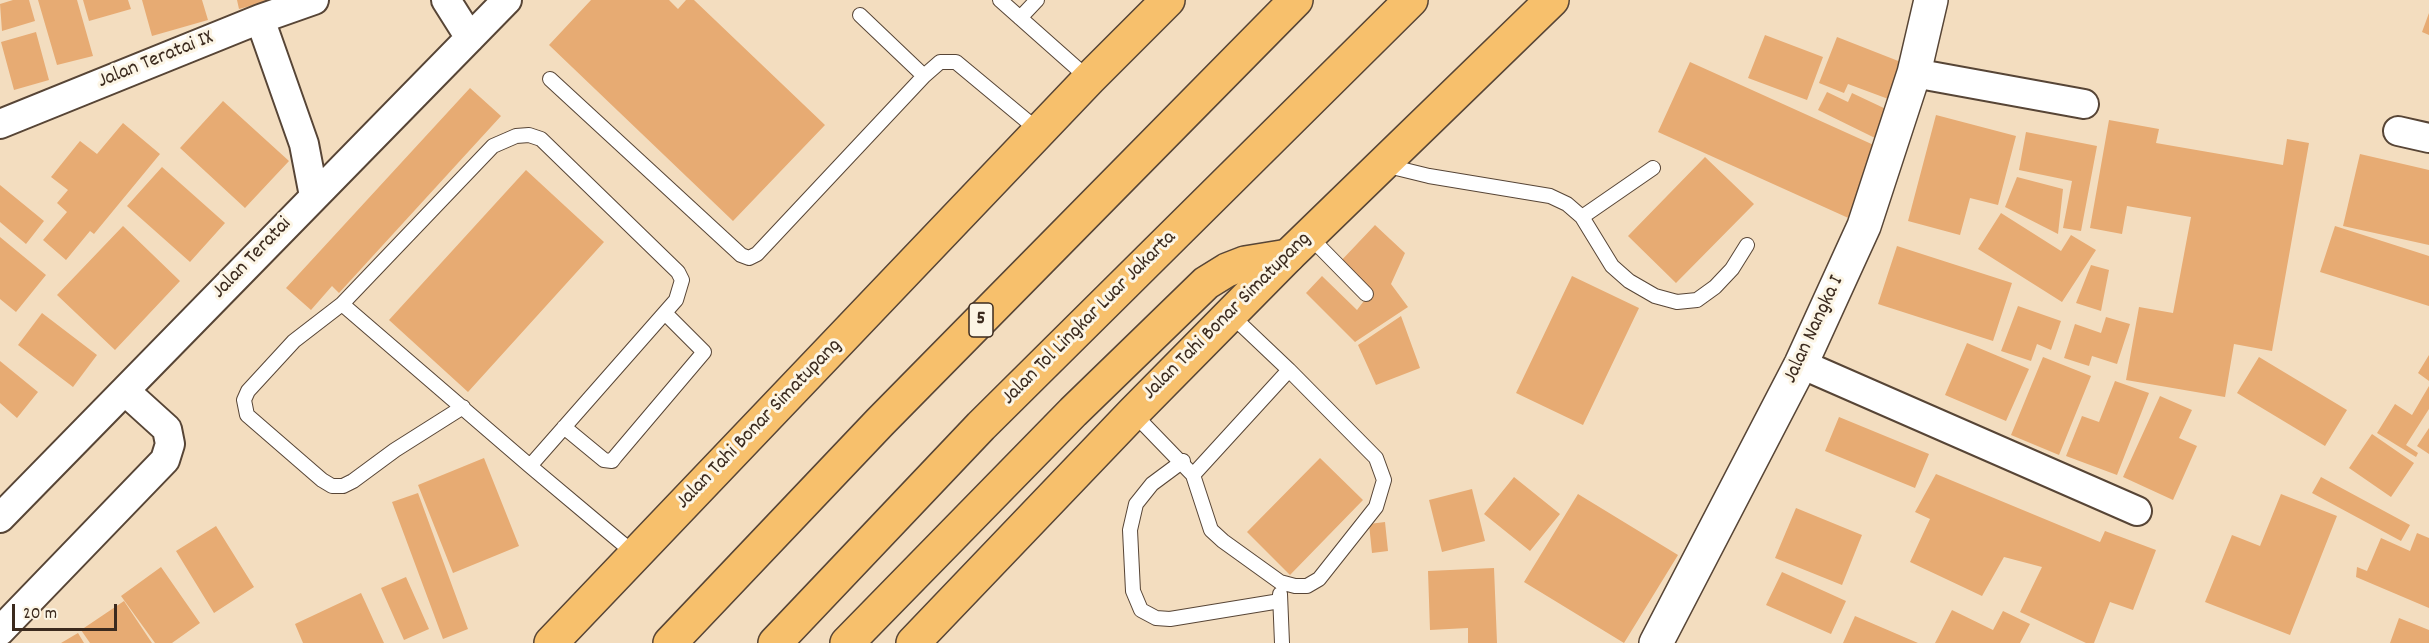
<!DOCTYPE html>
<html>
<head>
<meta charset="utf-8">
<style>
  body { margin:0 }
  #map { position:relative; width:2429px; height:643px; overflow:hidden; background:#f3ddbf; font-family:Dekko,sans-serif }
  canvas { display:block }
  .scale { position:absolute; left:12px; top:604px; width:105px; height:27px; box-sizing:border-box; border:3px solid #3b2a1e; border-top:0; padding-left:8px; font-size:18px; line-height:21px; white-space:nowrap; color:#3b2a1e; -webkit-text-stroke:4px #fcf5e5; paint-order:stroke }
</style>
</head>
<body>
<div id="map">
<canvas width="2429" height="643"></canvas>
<div class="scale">20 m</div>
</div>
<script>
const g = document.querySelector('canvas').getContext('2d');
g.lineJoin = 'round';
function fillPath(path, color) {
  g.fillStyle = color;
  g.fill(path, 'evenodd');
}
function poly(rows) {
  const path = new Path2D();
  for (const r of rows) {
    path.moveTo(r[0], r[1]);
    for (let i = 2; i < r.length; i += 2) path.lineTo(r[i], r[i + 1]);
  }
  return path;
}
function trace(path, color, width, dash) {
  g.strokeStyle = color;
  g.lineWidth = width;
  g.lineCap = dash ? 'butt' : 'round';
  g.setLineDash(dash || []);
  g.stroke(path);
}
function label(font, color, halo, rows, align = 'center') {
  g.font = font + ' Dekko,sans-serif';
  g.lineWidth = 6;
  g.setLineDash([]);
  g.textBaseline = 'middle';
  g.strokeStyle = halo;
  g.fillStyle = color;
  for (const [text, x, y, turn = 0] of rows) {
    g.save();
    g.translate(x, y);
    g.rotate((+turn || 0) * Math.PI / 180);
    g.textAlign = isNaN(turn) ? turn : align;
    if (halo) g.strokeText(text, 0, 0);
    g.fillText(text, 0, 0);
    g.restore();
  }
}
fillPath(poly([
  [13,0,29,0,35,21,2,31,0,4],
  [38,0,77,0,93,56,57,65],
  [83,0,128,0,131,9,89,21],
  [142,0,202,0,208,20,152,36],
  [237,0,269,0,269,1,239,9],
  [591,0,669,0,678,9,686,0,694,0,825,125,733,221,549,45],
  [2429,13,2429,35,2422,32],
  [36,32,49,80,14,90,1,42],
  [1765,35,1823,57,1807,100,1748,78],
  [1837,37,1906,64,1891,100,1848,84,1844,93,1819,83],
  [1690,62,1887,151,1855,221,1658,132],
  [470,88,501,116,339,293,332,286,311,310,286,288],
  [1827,92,1848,102,1852,93,1888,110,1875,138,1818,110],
  [223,101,289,161,245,208,180,148],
  [1936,115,2016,136,1998,205,1970,198,1960,235,1908,221],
  [2109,120,2159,129,2156,143,2283,165,2287,139,2309,143,2272,351,2234,344,2225,397,2126,380,2139,307,2173,313,2191,217,2127,206,2122,234,2090,228],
  [123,123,160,154,94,234,90,231,66,260,43,240,67,212,57,203,68,190,51,177,80,141,97,154],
  [2026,132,2097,146,2081,231,2063,228,2072,181,2019,170],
  [2360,154,2429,170,2429,245,2343,226],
  [1705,157,1754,204,1676,283,1628,236],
  [162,167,225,223,190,262,127,206],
  [526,170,604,242,468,392,389,320],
  [2017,177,2063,189,2058,234,2005,207],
  [0,185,44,221,26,244,0,222],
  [2001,213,2061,251,2071,235,2096,250,2062,302,1978,249],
  [1375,225,1405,253,1391,284,1408,307,1355,342,1306,293,1322,276,1357,310,1370,293,1339,263],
  [123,226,180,281,115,350,57,295],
  [2335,226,2429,256,2429,306,2320,272],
  [0,237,46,275,16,312,0,299],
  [1897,246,2012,283,1993,341,1878,304],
  [2091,265,2109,270,2101,311,2076,303],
  [1572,276,1639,308,1583,425,1516,393],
  [2018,306,2061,321,2051,350,2037,344,2031,361,2001,351],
  [42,313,97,355,73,387,18,345],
  [1401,316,1420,368,1376,385,1358,345],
  [2106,317,2130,324,2117,364,2092,356,2089,366,2064,358,2075,324,2101,333],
  [1967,343,2029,369,2006,421,1945,395],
  [2429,355,2429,381,2418,373],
  [2043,357,2091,376,2059,455,2011,435],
  [2259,357,2347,410,2325,446,2237,393],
  [0,361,38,392,17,418,0,403],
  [2115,381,2149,393,2117,475,2066,456,2082,416,2099,422],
  [2429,386,2429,409,2406,445,2418,453,2416,457,2377,433,2395,404,2412,415],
  [2160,396,2192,410,2179,438,2197,446,2173,500,2123,477],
  [1839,417,1929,454,1915,488,1825,451],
  [2429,428,2429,454,2417,446],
  [2372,434,2414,463,2391,497,2349,468],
  [484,458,519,546,453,573,418,485],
  [1320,458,1363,500,1290,575,1247,532],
  [1936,474,2100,542,2105,531,2156,550,2133,610,2110,602,2094,643,2086,643,2020,612,2042,567,2004,557,1982,596,1910,562,1930,519,1915,512],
  [1514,477,1560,514,1530,551,1484,514],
  [2321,477,2410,525,2401,541,2312,493],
  [1472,489,1485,541,1442,552,1429,500],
  [418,493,468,629,443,639,392,502],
  [1578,494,1678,555,1624,643,1524,582],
  [2281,494,2337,516,2290,635,2205,602,2232,535,2260,546],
  [1796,508,1862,535,1842,585,1775,558],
  [1385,522,1388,551,1372,553,1369,524],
  [216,526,254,587,214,613,176,551],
  [2417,533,2429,538,2429,608,2356,577,2357,567,2367,571,2381,538,2410,551],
  [161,567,200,623,172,643,155,643,121,596],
  [1494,568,1497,643,1468,643,1468,628,1430,630,1428,571],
  [1782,572,1846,601,1831,634,1766,605],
  [406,577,429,629,404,640,381,588],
  [361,593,384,643,303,643,295,624],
  [124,601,152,643,90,643,81,630],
  [1952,610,1993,630,2003,611,2030,624,2020,643,1935,643],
  [1855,616,1918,643,1843,643],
  [2399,618,2429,630,2429,643,2390,643],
  [78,633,84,643,61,643]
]), '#e7ab73');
const service = poly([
  [1000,0,1089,79],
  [860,15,924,76],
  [1020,18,1037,0],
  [550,79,741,255,749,258,757,254,924,76,940,62,956,62,1039,131],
  [1384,165,1429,176,1550,196,1567,204,1582,217,1612,266,1629,281,1655,296,1677,302,1697,300,1715,287,1732,269,1747,245],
  [1582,217,1653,168],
  [1309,236,1366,294],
  [342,304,294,341,248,391,244,400,247,415,322,480,332,486,343,486,353,481,395,450,463,407],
  [1133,413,1193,475,1289,370,1231,315],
  [564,427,604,460,612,461,615,457,704,352,665,313],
  [1183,461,1152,484,1136,504,1130,530,1133,591,1141,610,1156,618,1170,619,1280,601],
  [530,466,676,300,682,280,678,272,541,139,529,135,516,136,493,146,342,304,530,466,636,555],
  [1193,475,1211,530,1223,541,1280,582,1295,586,1307,586,1319,579,1376,507,1384,480,1376,458,1289,370],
  [1280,594,1282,643]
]);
const minor = poly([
  [446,0,470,38],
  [260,19,304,144,314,196],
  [1914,73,2084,104],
  [0,124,260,19,314,0],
  [2398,131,2429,138],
  [1801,364,2137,511],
  [0,518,507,0],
  [0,631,165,460,170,444,167,429,125,391]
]);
const tertiary = poly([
  [1656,643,1801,364,1864,226,1914,73,1931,0]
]);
const trunk = poly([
  [551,643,1089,79,1168,0],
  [913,643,1133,413,1288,256,1552,0]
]);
const motorway = poly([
  [670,643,880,422,1296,0],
  [775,643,981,426,1411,0],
  [847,643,1073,412,1206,283,1227,270,1245,263,1288,256]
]);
trace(service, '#574536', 16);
trace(minor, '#574536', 32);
trace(tertiary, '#574536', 36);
trace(trunk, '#574536', 36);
trace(motorway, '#574536', 36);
trace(service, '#fff', 14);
trace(minor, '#fff', 28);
trace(tertiary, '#fff', 33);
trace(trunk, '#f7c06c', 33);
trace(motorway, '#f7c06c', 33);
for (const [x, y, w] of [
  [981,320,24]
]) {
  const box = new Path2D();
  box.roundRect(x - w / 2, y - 17, w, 34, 4.5);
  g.fillStyle = '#fcf5e5';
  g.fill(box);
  trace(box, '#3b2a1e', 1.5);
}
label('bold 20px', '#3b2a1e', null, [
  ["5",981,320]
]);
label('21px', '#3b2a1e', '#fcf5e5', [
  ["Jalan Teratai IX",156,61,-22],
  ["Jalan Teratai",253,259,-46],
  ["Jalan Tahi Bonar Simatupang",1228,317,-45],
  ["Jalan Tol Lingkar Luar Jakarta",1090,319,-45],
  ["Jalan Nangka I",1815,330,-65],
  ["Jalan Tahi Bonar Simatupang",760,425,-46]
]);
</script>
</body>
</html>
